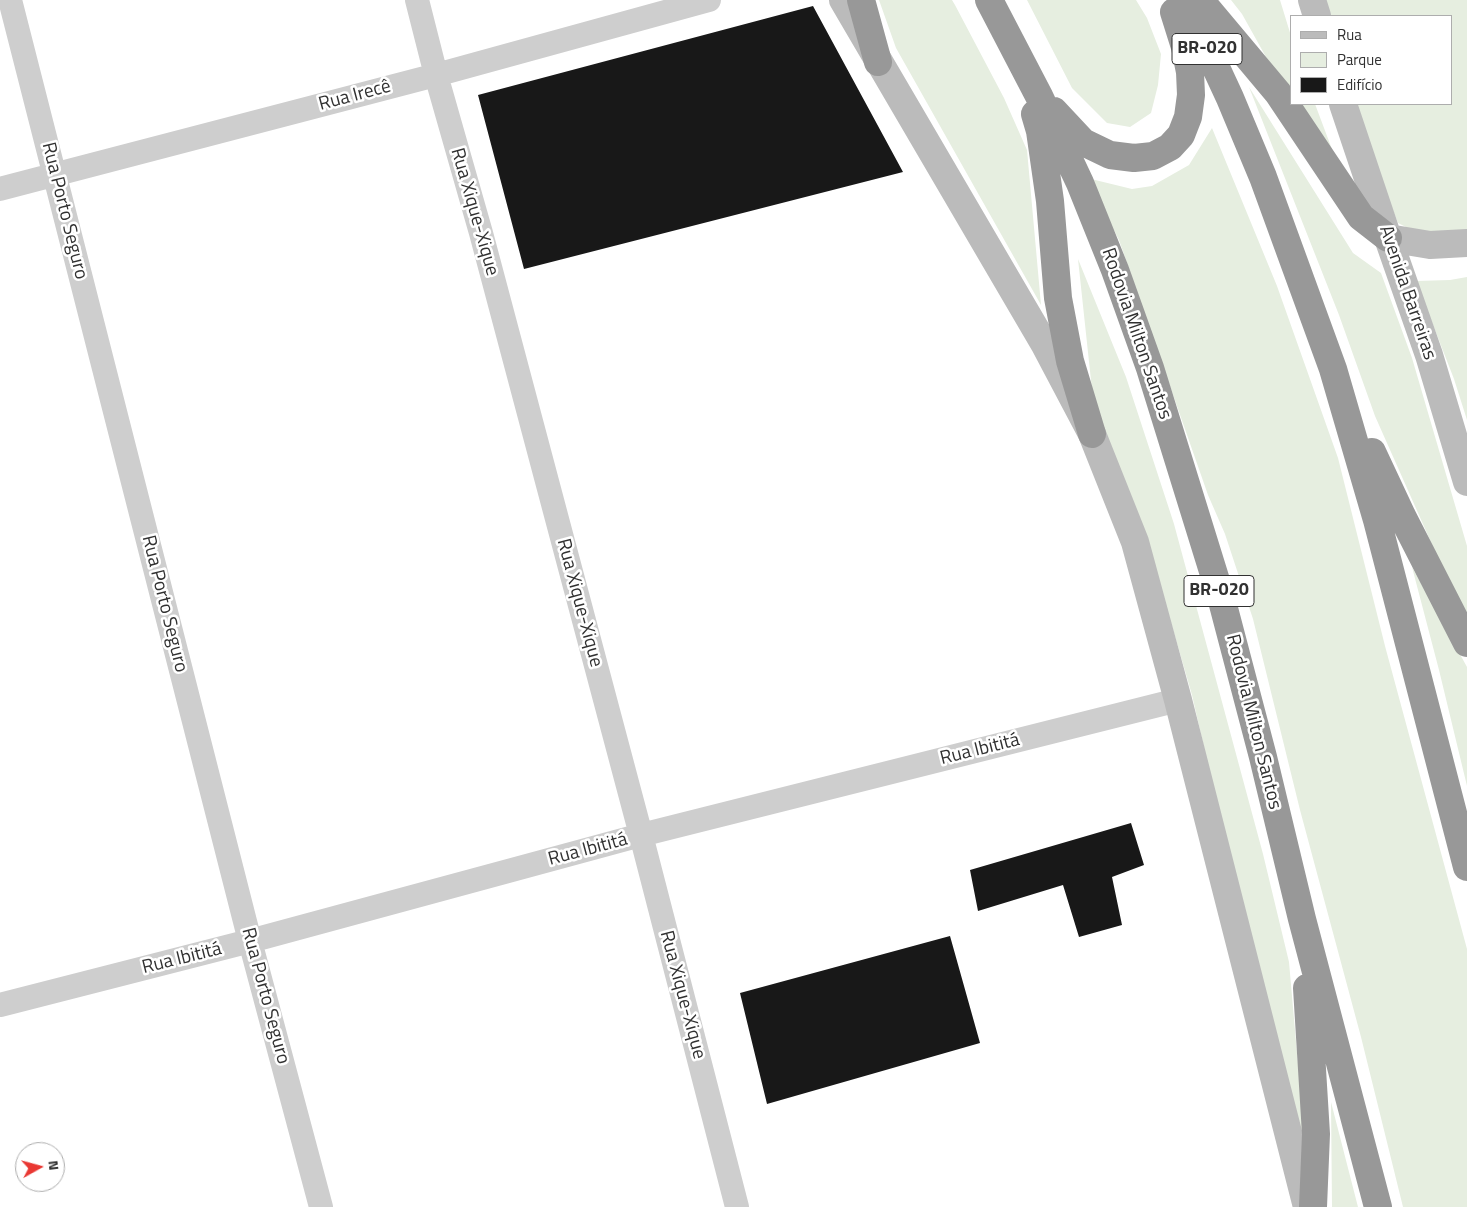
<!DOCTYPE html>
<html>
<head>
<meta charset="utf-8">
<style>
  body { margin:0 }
  #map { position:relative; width:1467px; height:1207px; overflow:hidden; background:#fff; font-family:"Titillium Web",sans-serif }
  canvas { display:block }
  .legend { position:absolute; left:1290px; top:15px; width:162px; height:90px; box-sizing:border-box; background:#fff; border:1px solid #adadad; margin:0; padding:6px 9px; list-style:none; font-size:15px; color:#313131 }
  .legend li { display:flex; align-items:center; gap:10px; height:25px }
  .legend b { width:25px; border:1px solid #adadad }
  .north { position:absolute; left:15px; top:1142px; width:50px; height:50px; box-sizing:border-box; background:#fff; border:1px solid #adadad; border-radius:50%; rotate:83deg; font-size:14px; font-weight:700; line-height:20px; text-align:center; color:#313131 }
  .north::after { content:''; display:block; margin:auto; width:18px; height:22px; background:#e93833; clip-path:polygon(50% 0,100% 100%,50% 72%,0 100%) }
</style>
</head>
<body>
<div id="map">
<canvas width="1467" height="1207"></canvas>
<ul class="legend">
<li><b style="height:6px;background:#bbb"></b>Rua</li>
<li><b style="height:14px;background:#e6eee0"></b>Parque</li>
<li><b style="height:14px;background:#181818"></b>Edifício</li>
</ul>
<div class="north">N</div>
</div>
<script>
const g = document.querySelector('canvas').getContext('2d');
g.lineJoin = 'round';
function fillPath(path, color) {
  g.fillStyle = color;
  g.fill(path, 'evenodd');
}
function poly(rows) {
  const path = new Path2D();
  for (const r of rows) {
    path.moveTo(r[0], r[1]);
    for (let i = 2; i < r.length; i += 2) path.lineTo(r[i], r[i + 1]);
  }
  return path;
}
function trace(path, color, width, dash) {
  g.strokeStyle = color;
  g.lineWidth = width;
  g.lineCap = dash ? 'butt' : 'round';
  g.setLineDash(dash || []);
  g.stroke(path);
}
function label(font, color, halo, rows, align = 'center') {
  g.font = font + ' "Titillium Web",sans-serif';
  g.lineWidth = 5;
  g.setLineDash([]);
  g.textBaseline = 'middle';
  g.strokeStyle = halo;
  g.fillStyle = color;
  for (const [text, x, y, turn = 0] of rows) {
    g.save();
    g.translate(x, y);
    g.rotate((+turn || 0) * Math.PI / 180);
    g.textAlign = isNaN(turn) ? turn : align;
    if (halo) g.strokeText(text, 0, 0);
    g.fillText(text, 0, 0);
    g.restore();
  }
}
fillPath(poly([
  [879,0,952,0,955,5,1004,98,1027,150,1041,305,896,48],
  [1027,0,1136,0,1147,18,1161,54,1158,85,1151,113,1130,127,1107,123,1072,88],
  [1231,0,1280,0,1291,36,1291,94,1266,57,1242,14],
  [1318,0,1467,0,1467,235,1418,233,1398,223,1381,180,1356,104,1451,104,1451,16,1321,16],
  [1249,87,1353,253,1381,273,1412,358,1467,546,1467,618,1442,567,1375,416,1339,315],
  [1298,104,1315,104,1336,160],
  [1212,128,1277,286,1338,458,1385,646,1467,949,1467,1207,1403,1207,1361,1037,1300,810,1253,619,1225,534,1208,495,1119,240,1097,197,1091,179,1132,189,1152,186,1189,165],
  [1078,259,1126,377,1174,524,1263,854,1289,962,1305,1144,1225,839,1192,695,1150,550,1093,399],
  [1467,277,1467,420,1454,379,1416,281,1450,280],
  [1412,567,1467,667,1467,786,1439,670],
  [1331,1102,1358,1207,1332,1207]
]), '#e6eee0');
fillPath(poly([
  [813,6,903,172,524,269,478,95],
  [1131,823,1144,865,1112,877,1122,925,1079,937,1063,885,978,911,970,870],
  [950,936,980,1043,767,1104,740,993]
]), '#181818');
trace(poly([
  [10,0,250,941,321,1207],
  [417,0,436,75,481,233,641,835,737,1207],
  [0,189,436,75,709,0],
  [0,1005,250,941,641,835,1178,700]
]), '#cecece', 24);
trace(poly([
  [843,0,1045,345,1092,434,1135,542,1178,700,1307,1207],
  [1312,0,1317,16],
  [1343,104,1388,238,1429,355,1467,482],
  [1388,238,1430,245,1467,243]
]), '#bbb', 28);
trace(poly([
  [861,0,878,62],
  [989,0,1039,96,1080,183,1115,270,1150,368,1221,597,1263,757,1302,919,1378,1207],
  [1182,0,1198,29,1230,98,1263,177,1333,369,1377,520,1467,867],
  [1200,0,1278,93,1361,217,1388,238],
  [1054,111,1083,142,1110,155,1134,158,1153,156,1170,147,1181,135,1188,117,1191,95,1190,72,1185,47,1174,12],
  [1035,114,1040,131,1050,201,1058,298,1070,361,1092,434],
  [1372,452,1402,516,1467,643],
  [1307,988,1316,1134,1313,1207]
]), '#989898', 28);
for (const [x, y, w] of [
  [1207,49,70],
  [1219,591,70]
]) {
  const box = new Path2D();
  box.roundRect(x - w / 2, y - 15.5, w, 31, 4);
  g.fillStyle = '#fff';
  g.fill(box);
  trace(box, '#313131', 1);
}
label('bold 18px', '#313131', null, [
  ["BR-020",1207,49],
  ["BR-020",1219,591]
]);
label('19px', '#313131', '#fff', [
  ["Rua Irecê",355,96,-15],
  ["Rua Porto Seguro",64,211,76],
  ["Rua Xique-Xique",474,212,74],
  ["Avenida Barreiras",1407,293,71],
  ["Rodovia Milton Santos",1136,334,71],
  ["Rua Xique-Xique",579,603,75],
  ["Rua Porto Seguro",164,604,76],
  ["Rodovia Milton Santos",1253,722,76],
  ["Rua Ibititá",980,750,-14],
  ["Rua Ibititá",588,850,-15],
  ["Rua Ibititá",182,959,-14],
  ["Rua Xique-Xique",682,995,75],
  ["Rua Porto Seguro",265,996,75]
]);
</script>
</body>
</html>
